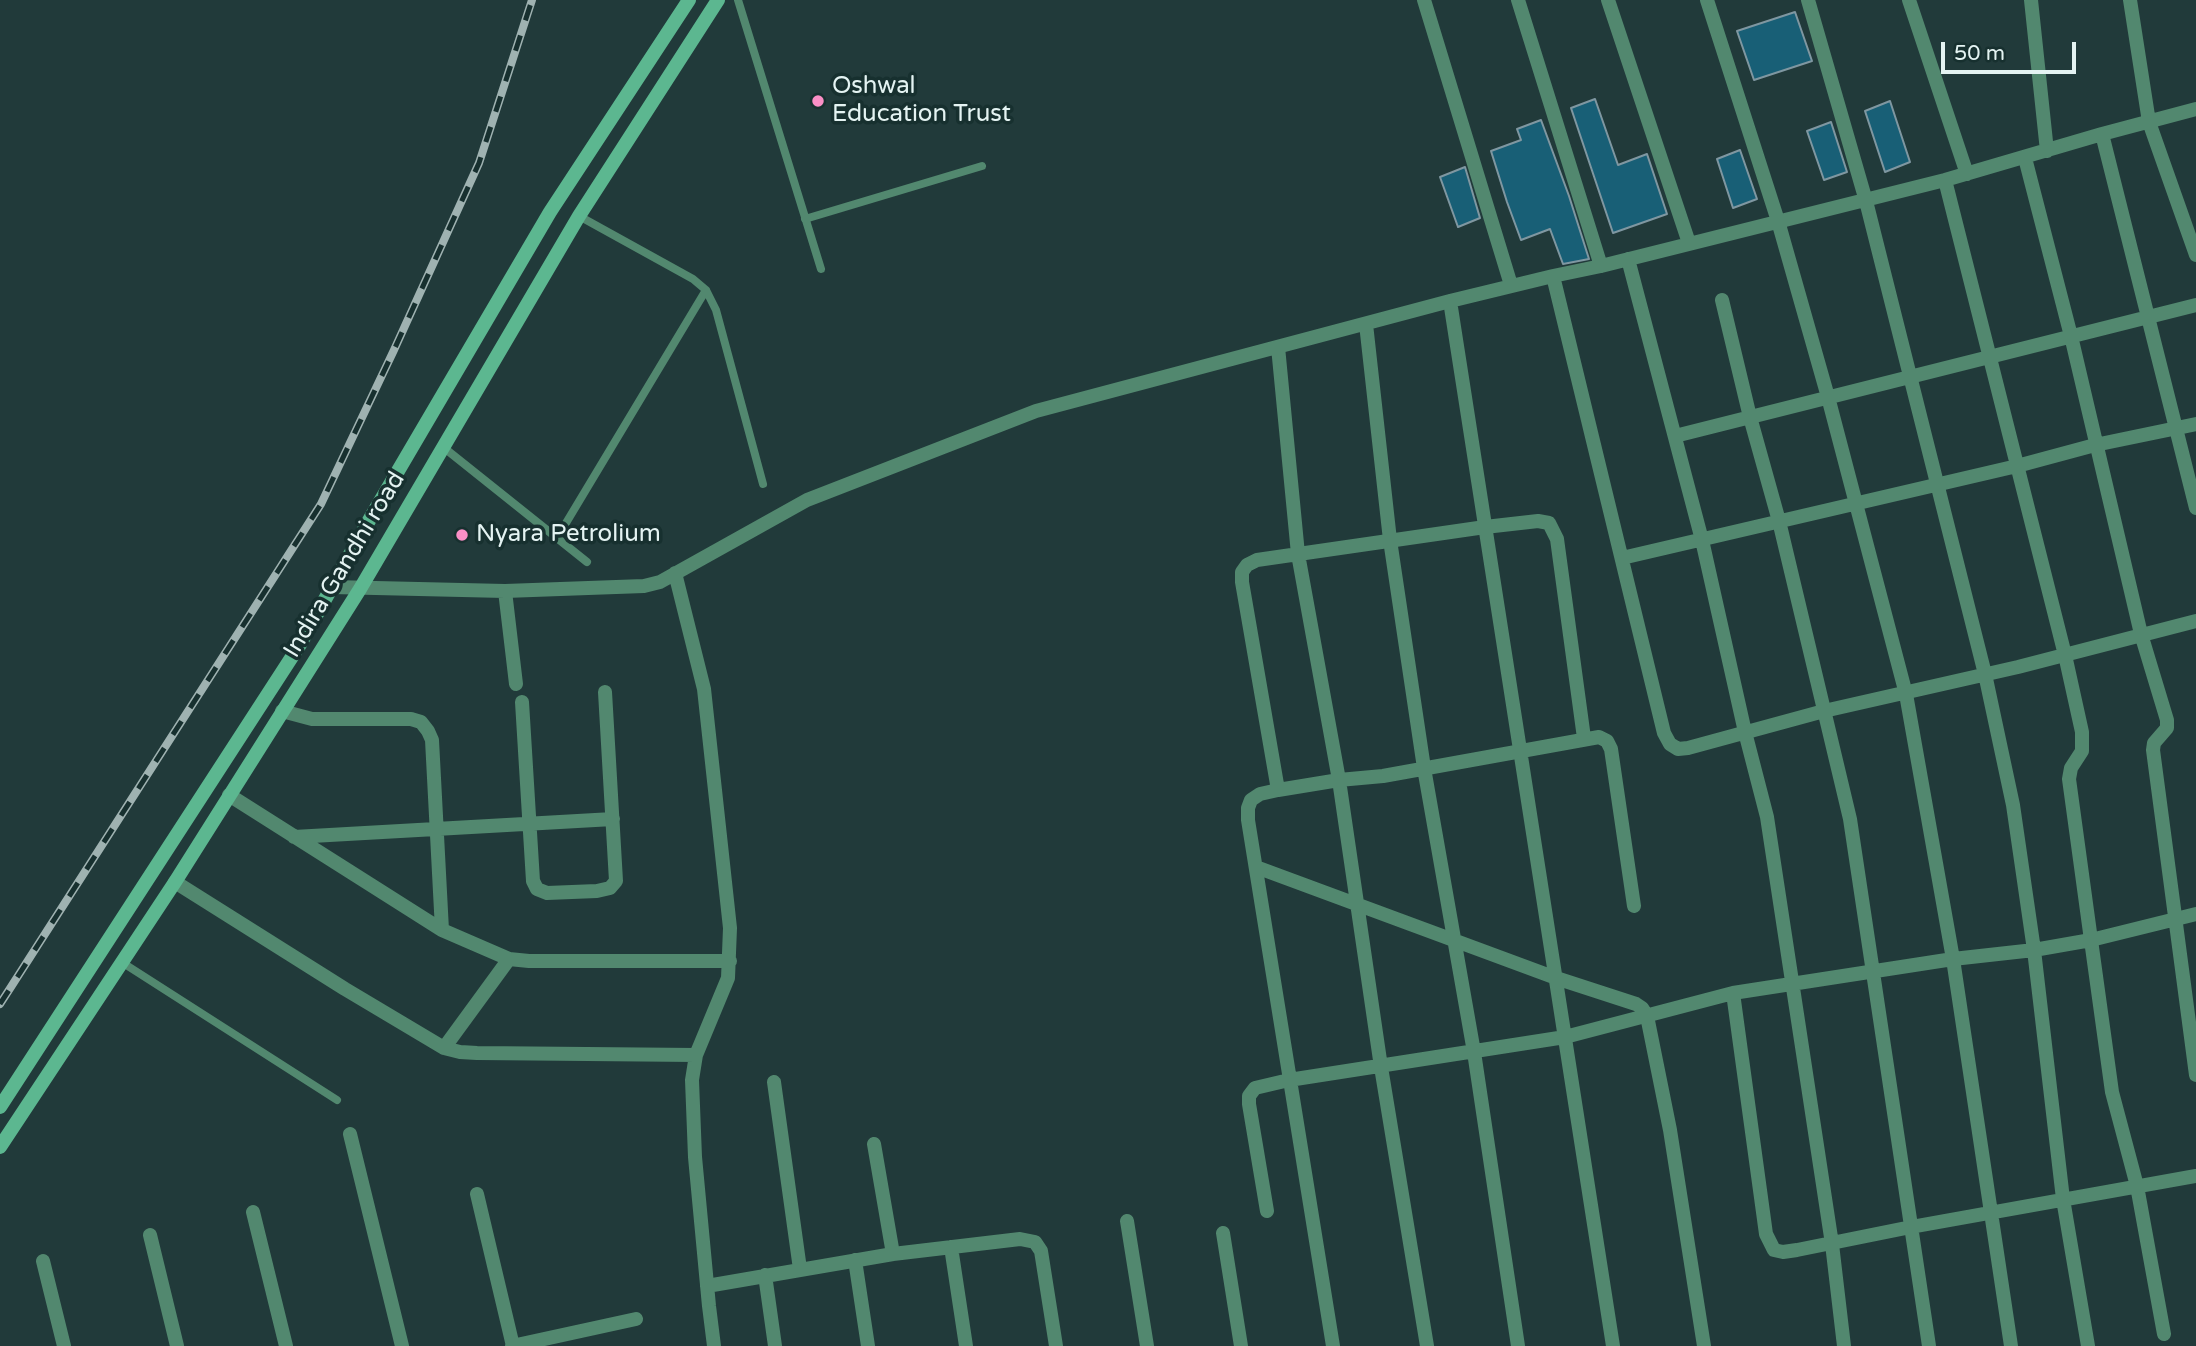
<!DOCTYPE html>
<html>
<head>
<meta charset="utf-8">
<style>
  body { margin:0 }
  #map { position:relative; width:2196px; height:1346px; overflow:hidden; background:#213a3a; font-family:"Varela Round",sans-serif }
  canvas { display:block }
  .scale { position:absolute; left:1941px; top:42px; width:135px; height:32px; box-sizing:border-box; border:4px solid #e4f3f2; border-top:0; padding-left:9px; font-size:21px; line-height:24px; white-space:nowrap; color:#e4f3f2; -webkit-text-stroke:5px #17302f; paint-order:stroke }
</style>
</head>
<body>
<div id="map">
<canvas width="2196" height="1346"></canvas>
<div class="scale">50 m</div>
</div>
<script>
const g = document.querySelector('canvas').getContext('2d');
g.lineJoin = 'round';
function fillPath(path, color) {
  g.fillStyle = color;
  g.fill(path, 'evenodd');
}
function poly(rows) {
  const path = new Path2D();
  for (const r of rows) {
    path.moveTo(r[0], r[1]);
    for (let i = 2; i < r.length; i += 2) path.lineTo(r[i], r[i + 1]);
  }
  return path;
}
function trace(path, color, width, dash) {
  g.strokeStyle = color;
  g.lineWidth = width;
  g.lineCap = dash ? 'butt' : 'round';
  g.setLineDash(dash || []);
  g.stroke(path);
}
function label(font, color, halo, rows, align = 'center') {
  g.font = font + ' "Varela Round",sans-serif';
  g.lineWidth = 7;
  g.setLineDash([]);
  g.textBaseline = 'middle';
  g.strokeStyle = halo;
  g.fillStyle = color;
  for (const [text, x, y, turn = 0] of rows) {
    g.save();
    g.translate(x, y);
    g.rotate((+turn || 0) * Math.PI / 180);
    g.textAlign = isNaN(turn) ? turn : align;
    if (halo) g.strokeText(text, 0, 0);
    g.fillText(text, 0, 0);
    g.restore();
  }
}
const building = poly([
  [1795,12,1812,61,1754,80,1737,31,1795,12],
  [1595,99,1618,165,1647,154,1667,214,1613,233,1571,108,1595,99],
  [1890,101,1910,162,1885,172,1865,111,1890,101],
  [1541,120,1569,196,1589,259,1563,264,1550,229,1521,240,1507,202,1491,151,1521,140,1517,129,1541,120],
  [1831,122,1847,172,1824,180,1807,131,1831,122],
  [1740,150,1757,199,1733,208,1717,159,1740,150],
  [1465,167,1480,218,1458,227,1440,177,1465,167]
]);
fillPath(building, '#185f76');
trace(building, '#7f97a1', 2);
trace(poly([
  [738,0,821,269],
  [579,216,693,279,706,290,716,310,763,484],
  [805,219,982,166],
  [443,447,587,562],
  [557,538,706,290],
  [123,963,337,1100]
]), '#52886f', 8);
trace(poly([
  [1424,0,1511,285],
  [1518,0,1601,266],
  [1608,0,1689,243],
  [1707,0,1778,221,1828,397,1906,694,1953,959,2011,1346],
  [1808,0,1866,201,1985,674,2013,805,2034,950,2063,1199,2088,1346],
  [1909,0,1967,174],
  [2031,0,2047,151],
  [2130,0,2149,122,2196,255],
  [2102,134,2196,508],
  [2025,158,2071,336,2141,634,2167,720,2167,728,2154,743,2153,750,2196,1075],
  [1945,180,2065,655,2082,732,2082,751,2071,768,2069,779,2091,940,2112,1092,2137,1186,2164,1334],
  [1628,259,1702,540,1745,732,1767,817,1832,1244,1844,1346],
  [1553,276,1664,733,1670,744,1678,749,1688,748,1824,711,2018,667,2196,621],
  [1722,300,1750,417,1779,521,1850,819,1929,1346],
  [1450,301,1613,1346],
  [1366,324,1390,540,1424,768,1474,1052,1518,1346],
  [1278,347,1298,554,1339,780,1381,1067,1427,1346],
  [1675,436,2196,305],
  [1622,558,2017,466,2095,445,2196,424],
  [675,573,704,689,730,928,728,978,696,1055,692,1080,695,1157,709,1306,714,1346],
  [332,587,505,591,644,586,660,582,807,500,1036,411,1450,301,1553,276,1601,266,1945,180,2102,134,2196,109],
  [505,591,516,684],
  [522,702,533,881,537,889,547,893,597,891,610,888,616,881,605,692],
  [282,711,312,719,411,719,421,722,428,731,432,740,442,930],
  [1278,790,1242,582,1242,572,1247,565,1257,560,1485,527,1538,521,1549,523,1557,539,1584,738],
  [229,795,442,930,509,959,529,961,730,961],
  [294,837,613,819],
  [1256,867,1556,978,1636,1004,1642,1008,1647,1016,1670,1130,1704,1346],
  [175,882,345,989,444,1048,460,1052,477,1053,696,1055],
  [1733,993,1766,1234,1774,1250,1783,1252,1797,1250,1911,1227,2196,1176],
  [444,1048,509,959],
  [774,1082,800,1269],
  [350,1134,402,1346],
  [874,1144,893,1254],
  [477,1194,513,1346],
  [1267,1211,1249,1104,1249,1096,1255,1088,1289,1080,1565,1037,1733,993,1953,959,2034,950,2091,940,2196,914],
  [253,1212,286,1346],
  [1127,1221,1147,1346],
  [1223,1233,1241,1346],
  [150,1235,177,1346],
  [951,1247,966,1346],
  [855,1260,868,1346],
  [43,1261,64,1346],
  [765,1275,775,1346],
  [707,1286,893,1254,1020,1239,1035,1242,1041,1251,1056,1346],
  [512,1346,636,1319],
  [1333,1346,1248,820,1248,808,1251,800,1260,794,1278,790,1339,780,1383,776,1599,737,1607,741,1611,749,1634,906]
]), '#52886f', 14);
trace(poly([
  [0,1107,299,646,371,517,550,212,689,0],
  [0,1147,175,882,360,589,579,216,718,0]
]), '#5cb790', 14);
const rail = poly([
  [0,1004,321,504,394,350,479,163,532,0]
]);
trace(rail, '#9fb2b1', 8);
trace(rail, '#17302f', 5, [16]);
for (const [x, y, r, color] of [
  [818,101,7,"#fa8fc6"],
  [462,535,7,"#fa8fc6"]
]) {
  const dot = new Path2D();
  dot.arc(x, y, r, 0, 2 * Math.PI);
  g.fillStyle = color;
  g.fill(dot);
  trace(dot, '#17302f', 2.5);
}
label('24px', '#e4f3f2', '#17302f', [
  ["Oshwal",832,87],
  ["Education Trust",832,115],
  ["Nyara Petrolium",476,535]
], 'left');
label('24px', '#e4f3f2', '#17302f', [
  ["Indira Gandhi road",345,565,-59]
]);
</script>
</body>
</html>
